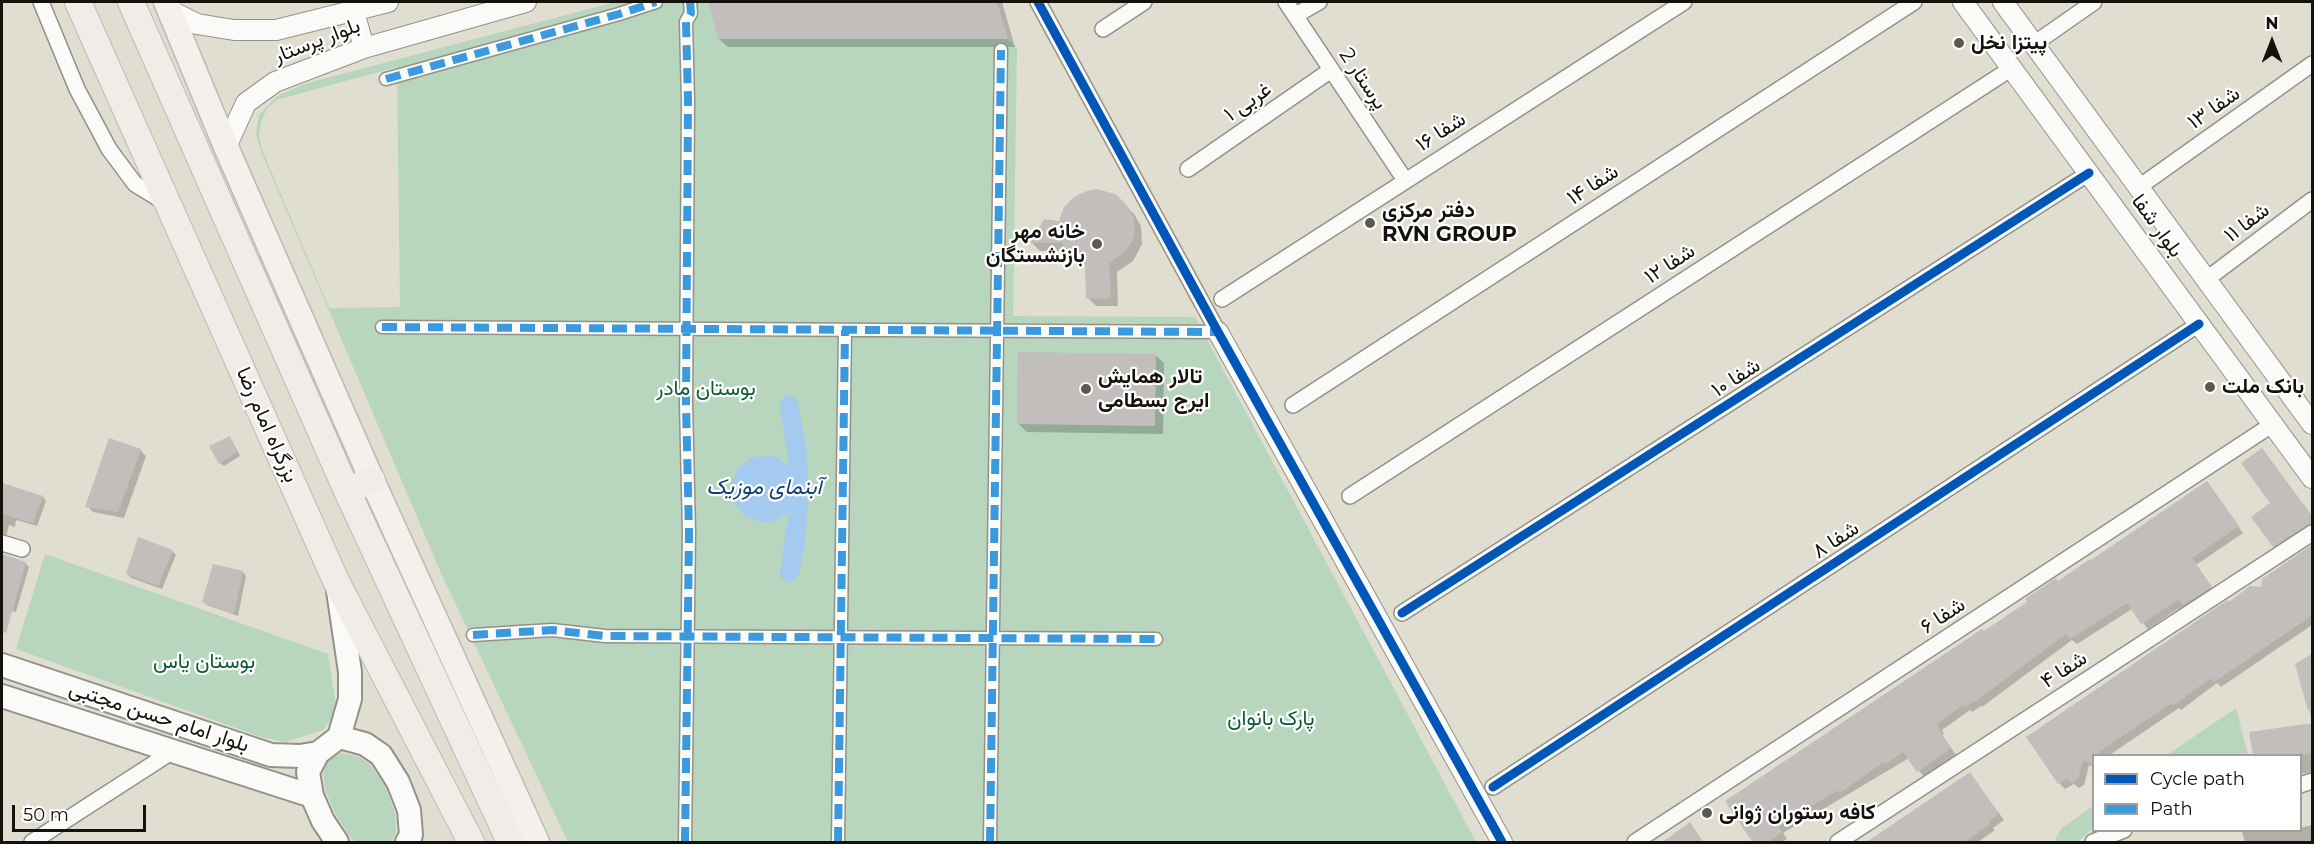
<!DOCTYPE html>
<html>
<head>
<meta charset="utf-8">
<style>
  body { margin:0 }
  #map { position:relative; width:2314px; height:844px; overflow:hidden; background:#e0ded1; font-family:Montserrat,sans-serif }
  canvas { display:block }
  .frame { position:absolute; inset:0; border:3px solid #14120b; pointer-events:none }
  .legend { position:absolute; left:2092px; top:754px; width:210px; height:78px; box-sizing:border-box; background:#fff; border:2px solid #a1a09d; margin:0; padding:8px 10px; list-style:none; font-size:18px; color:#14120b }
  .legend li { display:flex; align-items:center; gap:12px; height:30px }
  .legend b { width:30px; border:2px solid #a1a09d }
  .north { position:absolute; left:2242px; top:12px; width:60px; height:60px; -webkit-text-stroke:4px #fff; paint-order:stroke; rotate:0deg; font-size:16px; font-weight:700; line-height:24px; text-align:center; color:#14120b }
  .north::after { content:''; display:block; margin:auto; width:21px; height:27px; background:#14120b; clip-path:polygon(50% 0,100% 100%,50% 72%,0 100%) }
  .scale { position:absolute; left:12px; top:805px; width:134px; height:27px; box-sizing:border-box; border:3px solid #14120b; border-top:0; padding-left:8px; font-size:18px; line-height:21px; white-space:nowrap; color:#14120b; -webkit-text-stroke:4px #fff; paint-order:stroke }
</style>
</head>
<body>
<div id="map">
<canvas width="2314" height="844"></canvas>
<div class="frame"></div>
<ul class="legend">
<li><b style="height:8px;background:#0057b8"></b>Cycle path</li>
<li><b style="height:8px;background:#3b9ade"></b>Path</li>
</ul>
<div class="north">N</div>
<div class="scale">50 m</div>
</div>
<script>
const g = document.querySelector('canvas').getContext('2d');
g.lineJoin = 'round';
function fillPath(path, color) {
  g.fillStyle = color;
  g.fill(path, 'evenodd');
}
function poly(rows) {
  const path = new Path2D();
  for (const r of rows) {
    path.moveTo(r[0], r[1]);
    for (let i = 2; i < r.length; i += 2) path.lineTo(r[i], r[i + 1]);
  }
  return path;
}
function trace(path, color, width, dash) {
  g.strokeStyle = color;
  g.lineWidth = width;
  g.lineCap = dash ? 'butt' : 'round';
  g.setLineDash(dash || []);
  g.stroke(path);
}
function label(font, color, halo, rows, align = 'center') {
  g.font = font + ' Montserrat,Vazirmatn,sans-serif';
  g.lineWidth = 4.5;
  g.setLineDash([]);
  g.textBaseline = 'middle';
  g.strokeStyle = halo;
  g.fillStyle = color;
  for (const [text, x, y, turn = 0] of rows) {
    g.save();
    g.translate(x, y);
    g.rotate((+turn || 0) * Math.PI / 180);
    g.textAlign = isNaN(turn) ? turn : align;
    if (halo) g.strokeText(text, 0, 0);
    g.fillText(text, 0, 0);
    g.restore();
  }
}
fillPath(poly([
  [615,2,708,2,718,39,1008,39,1017,48,1013,316,1195,317,1476,842,568,842,441,573,261,151,256,134,259,115,276,97,304,84],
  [397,67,400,307,329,308,261,147,259,134,261,121,267,109,276,100],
  [45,554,328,654,337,711,323,730,285,742,261,737,16,649],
  [2236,708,2248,755,2167,755],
  [341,753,359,757,371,765,386,788,395,813,396,832,392,841,356,842,350,837,336,815,326,792,323,773,328,761],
  [2093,806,2093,828,2078,842,2056,842,2056,837,2062,828]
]), '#b7d6bd');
fillPath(poly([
  [787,395,796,398,798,403,806,448,809,489,805,541,799,575,792,582,788,583,780,576,780,571,789,512,774,521,765,523,746,517,734,503,731,484,738,467,754,457,773,456,789,465,780,407,780,402]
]), '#a5caf0');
fillPath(poly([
  [710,2,1002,2,1015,47,728,47,719,39],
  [1125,205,1134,214,1141,226,1142,244,1133,261,1117,272,1118,306,1096,306,1088,298,1086,265,1069,251,1040,251,1032,243,1045,221,1060,222],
  [1155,355,1164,363,1163,434,1027,432,1018,423],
  [230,437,240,456,224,466,220,463],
  [140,450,146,456,124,518,93,512,87,506],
  [2207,483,2243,533,2196,565,2216,593,2190,610,2186,605,2176,610,2148,629,2132,609,2077,644,2072,640,1982,707,1981,706,1972,712,1970,710,1942,730,1944,734,1942,735,1956,755,1924,777,1909,758,1783,833,1787,839,1781,842,1755,842,1984,633],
  [2,485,43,497,46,501,37,526,16,520,15,527,9,525,6,537,2,538],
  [2312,517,2312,532,2280,552,2274,546],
  [2312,545,2312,625,2221,687,2217,683,2181,710,2179,708,2108,756,2094,756,2094,767,2089,765,2084,785,2079,788,2074,784,2065,789,2059,783,2028,737,2263,589],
  [172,551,176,555,162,589,131,578,127,574],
  [2,555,25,563,29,567,16,612,2,608],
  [243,572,246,576,238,616,207,605,203,601],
  [2312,655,2312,772,2300,774,2300,756,2255,756,2312,724,2307,692],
  [1970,774,2004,820,1993,828,1995,830,1978,842,1868,842],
  [2312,825,2312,842,2245,842,2242,832,2249,830,2300,830,2300,828]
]), '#0003');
fillPath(poly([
  [708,2,997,2,1008,39,718,39],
  [1097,189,1115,194,1126,204,1133,216,1135,231,1133,240,1125,252,1109,263,1111,298,1094,299,1086,298,1085,264,1073,257,1062,243,1030,243,1044,219,1059,221,1064,207,1074,197,1087,191],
  [1018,352,1156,354,1155,426,1017,424],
  [230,436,237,452,219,464,209,446],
  [109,438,141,449,118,512,85,507],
  [2262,448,2313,517,2313,523,2307,525,2273,547,2251,517,2270,503,2241,463],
  [2207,481,2239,526,2192,558,2212,587,2183,605,2179,600,2170,605,2141,624,2127,603,2070,639,2066,634,1975,702,1974,701,1965,707,1963,705,1937,724,1939,727,1938,728,1951,748,1917,772,1903,752,1886,764,1884,762,1840,793,1838,790,1778,826,1782,832,1767,843,1753,843,1725,801,1982,629,1984,631,2027,602,2025,599,2056,578,2058,581,2090,559,2091,560],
  [2,483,43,496,33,523,2,514],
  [138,537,173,550,158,586,126,574],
  [2313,544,2313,615,2214,682,2211,678,2174,705,2172,703,2100,751,2100,756,2094,756,2094,765,2083,760,2078,779,2072,783,2067,779,2058,784,2026,737,2223,603,2228,600,2229,602,2250,586,2261,587,2262,579],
  [2,554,26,562,6,633,2,632],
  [213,564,243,571,234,614,202,602],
  [2313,653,2313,711,2308,711,2295,664],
  [2313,723,2313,754,2253,756,2249,732],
  [1970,772,1999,814,1989,821,1991,823,1963,843,1865,843],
  [1690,822,1704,843,1661,843]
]), '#c2bebc');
const pedestrian = poly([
  [386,79,619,14,656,2],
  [382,327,1218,332],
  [473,635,552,630,605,636,1156,639],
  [685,842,689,533,686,403,688,101,686,22,691,13,690,2],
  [838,842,845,330],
  [990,842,1001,50]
]);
const minor = poly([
  [41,2,77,89,109,149,135,184,166,203],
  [1038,2,1218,332],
  [1286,2,1405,180],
  [1296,15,1319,2],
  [1103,29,1144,2],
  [2034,44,2094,2],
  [1188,169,1331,70],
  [2139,187,2312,64],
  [2207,279,2312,200],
  [1222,299,1684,2],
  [1293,405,1914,2],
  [1350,496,2012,68],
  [2,543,22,549],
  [1402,613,2089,173],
  [2300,785,2312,781],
  [1493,787,2199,324],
  [32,842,173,751],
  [1635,842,2273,424],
  [1838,842,2312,533],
  [2093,842,2124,830]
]);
const tertiary = poly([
  [1963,2,2312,478],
  [2003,2,2312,424],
  [169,10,197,24,234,30,276,30,388,2],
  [354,11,364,48],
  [226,147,246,103,275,82,364,48,526,2],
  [1218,332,1502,842]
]);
const secondary = poly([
  [338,591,350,672,350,699,339,737],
  [2,665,271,755,300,756,318,753],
  [2,696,312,796],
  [337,842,323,821,312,796,308,772,318,753,339,737,365,744,381,755,398,782,409,810,411,835,407,842]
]);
const primary = poly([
  [166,2,226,147,372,480,537,842]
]);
const trunk = poly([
  [78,2,336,581,471,842],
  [131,2,347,491,510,842],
  [347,491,372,480]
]);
trace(pedestrian, '#949288', 15);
trace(minor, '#949288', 18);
trace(tertiary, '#949288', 22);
trace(secondary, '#949288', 26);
trace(primary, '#bcbbb4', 27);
trace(trunk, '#bcbbb4', 28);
trace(pedestrian, '#fafaf8', 12);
trace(minor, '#fafaf8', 15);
trace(tertiary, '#fafaf8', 20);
trace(secondary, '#fafaf8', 22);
trace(primary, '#f4f0ec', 24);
trace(trunk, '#f2ece8', 26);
trace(poly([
  [386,79,619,14,656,2],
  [382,327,1218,332],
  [473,635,552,630,605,636,1156,639],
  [685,842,689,533,686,403,688,101,686,22,691,13,690,2],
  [838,842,845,330],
  [990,842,1001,50]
]), '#3b9ade', 8, [15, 8]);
trace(poly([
  [1038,2,1218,332,1502,842],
  [1402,613,2089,173],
  [1493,787,2199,324]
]), '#0057b8', 9);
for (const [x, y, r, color] of [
  [1959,43,6,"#5b5950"],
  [1370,223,6,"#5b5950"],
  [1097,244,6,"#5b5950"],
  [2210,387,6,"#5b5950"],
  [1086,389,6,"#5b5950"],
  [1707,813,6,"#5b5950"]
]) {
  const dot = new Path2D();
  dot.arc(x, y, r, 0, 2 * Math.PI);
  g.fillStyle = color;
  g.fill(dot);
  trace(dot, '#fff', 2);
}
label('21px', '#14120b', '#fff', [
  ["بلوار پرستار",317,41,-21],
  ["پرستار 2",1363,79,56],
  ["۱ غربی",1248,102,-35],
  ["شفا ۱۳",2214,108,-35],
  ["شفا ۱۶",1441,132,-33],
  ["شفا ۱۴",1593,185,-33],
  ["شفا ۱۱",2247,223,-37],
  ["بلوار شفا",2157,226,54],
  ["شفا ۱۲",1670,264,-33],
  ["شفا ۱۰",1736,378,-33],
  ["بزرگراه امام رضا",267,425,66],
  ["شفا ۸",1836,540,-33],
  ["شفا ۶",1943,616,-33],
  ["شفا ۴",2064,670,-33],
  ["بلوار امام حسن مجتبی",159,717,18]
]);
label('bold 21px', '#14120b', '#fff', [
  ["پیتزا نخل",1971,43],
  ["دفتر مرکزی",1382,211],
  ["RVN GROUP",1382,235],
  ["خانه مهر",1085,232,"right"],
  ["بازنشستگان",1085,256,"right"],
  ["تالار همایش",1098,377],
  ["ایرج بسطامی",1098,401],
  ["بانک ملت",2222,387],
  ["کافه رستوران ژوانی",1719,813]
], 'left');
label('21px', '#075b37', '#fff', [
  ["بوستان مادر",706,389],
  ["بوستان یاس",204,662],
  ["پارک بانوان",1271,719]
]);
label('italic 22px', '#114170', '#fff', [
  ["آبنمای موزیک",764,488]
]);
</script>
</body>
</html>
